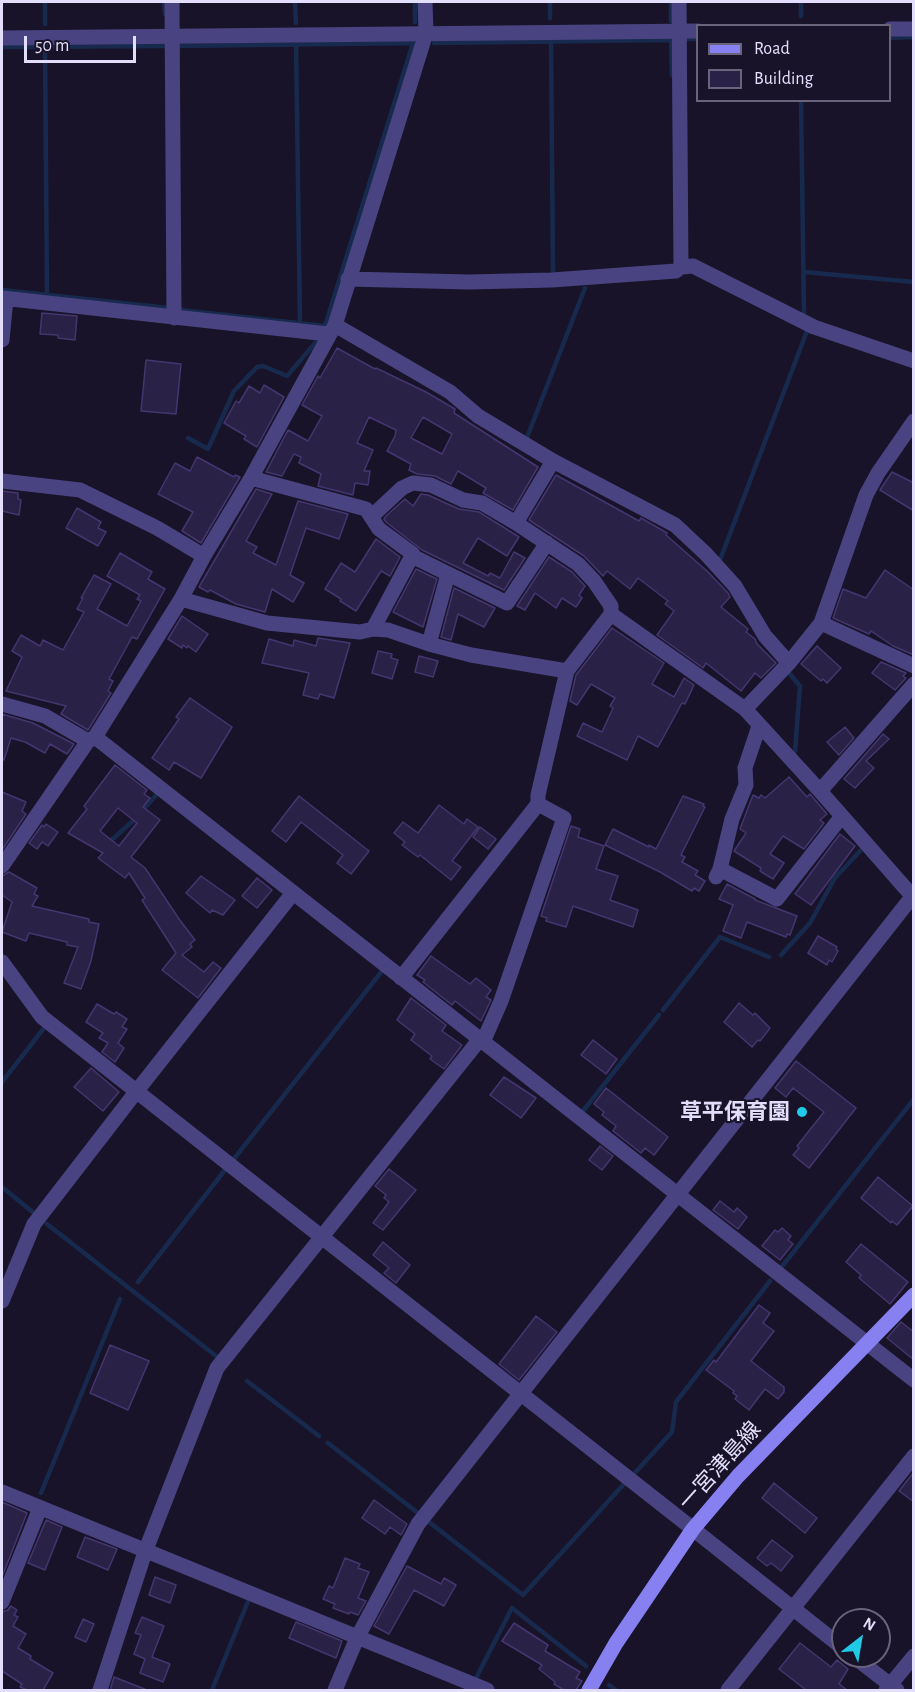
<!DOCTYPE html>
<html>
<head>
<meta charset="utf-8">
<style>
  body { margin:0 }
  #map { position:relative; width:915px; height:1692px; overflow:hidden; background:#181328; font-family:"Alegreya Sans",sans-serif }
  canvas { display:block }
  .frame { position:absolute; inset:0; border:3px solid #e2defb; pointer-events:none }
  .legend { position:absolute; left:696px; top:24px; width:195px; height:78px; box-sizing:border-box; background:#181328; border:2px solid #69647c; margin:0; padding:8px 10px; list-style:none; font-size:18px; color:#e2defb }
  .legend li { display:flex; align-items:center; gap:12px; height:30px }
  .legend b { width:30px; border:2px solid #69647c }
  .north { position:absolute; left:831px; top:1608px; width:60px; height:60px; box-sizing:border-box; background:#181328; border:2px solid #69647c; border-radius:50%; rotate:31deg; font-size:16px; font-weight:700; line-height:24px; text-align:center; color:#e2defb }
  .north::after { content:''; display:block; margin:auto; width:21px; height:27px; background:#20c9e5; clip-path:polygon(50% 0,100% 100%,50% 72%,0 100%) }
  .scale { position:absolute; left:24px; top:36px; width:112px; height:27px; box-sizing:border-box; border:3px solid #e2defb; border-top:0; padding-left:8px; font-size:18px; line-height:21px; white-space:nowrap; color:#e2defb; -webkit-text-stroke:4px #181328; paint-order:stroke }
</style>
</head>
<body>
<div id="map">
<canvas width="915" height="1692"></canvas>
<div class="frame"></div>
<ul class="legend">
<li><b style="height:8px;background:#8780f0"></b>Road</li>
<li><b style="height:16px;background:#2a2146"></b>Building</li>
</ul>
<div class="north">N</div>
<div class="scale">50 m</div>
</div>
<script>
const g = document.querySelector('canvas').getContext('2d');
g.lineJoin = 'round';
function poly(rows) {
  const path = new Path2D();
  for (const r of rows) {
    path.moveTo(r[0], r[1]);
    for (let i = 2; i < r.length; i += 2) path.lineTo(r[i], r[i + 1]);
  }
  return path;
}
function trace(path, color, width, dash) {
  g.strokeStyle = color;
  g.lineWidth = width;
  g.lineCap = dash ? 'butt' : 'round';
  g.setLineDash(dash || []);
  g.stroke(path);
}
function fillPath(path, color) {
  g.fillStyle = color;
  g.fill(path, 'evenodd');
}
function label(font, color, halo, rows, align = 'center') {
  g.font = font + ' "Alegreya Sans","Noto Sans JP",sans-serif';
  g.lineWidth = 4.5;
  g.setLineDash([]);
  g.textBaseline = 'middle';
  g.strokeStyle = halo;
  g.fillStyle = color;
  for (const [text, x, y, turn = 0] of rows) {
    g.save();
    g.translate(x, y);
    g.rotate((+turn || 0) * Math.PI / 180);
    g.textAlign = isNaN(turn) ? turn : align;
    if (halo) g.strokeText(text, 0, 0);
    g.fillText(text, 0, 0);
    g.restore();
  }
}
trace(poly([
  [45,2,45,24],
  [164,2,165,14],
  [295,2,296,23],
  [415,2,415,22],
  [550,2,550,18],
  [671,2,671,21],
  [801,2,801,16],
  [890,38,914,37],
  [687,39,698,39],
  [551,41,553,274],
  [434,43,671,40,672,75],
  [296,44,300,323],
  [178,46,413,43,325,326,181,310],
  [2,47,166,46],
  [45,47,47,295],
  [801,100,804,316],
  [804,272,914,282],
  [2,290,169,308],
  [188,438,208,449,234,391,257,367,263,366,287,376,316,342],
  [526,440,585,288],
  [720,560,807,331],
  [789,673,800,686,795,751],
  [142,811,158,793],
  [106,843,114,838,136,818],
  [781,955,810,923,835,878,860,851],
  [663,1010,720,937,769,957],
  [2,1082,44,1028],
  [583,1111,659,1015],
  [233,1160,382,971],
  [2,1187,35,1214],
  [47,1224,216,1356],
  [780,1269,914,1099],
  [138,1282,225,1170],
  [247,1381,319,1436],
  [328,1443,418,1513],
  [633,1475,672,1432,676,1402,770,1281],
  [41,1493,120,1299],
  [429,1522,523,1595,624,1484],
  [475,1680,512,1608,586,1666],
  [609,1685,616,1690],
  [212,1690,249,1599]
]), '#172a4d', 4.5);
const building = poly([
  [42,313,77,316,75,340,58,338,58,335,40,334,42,313],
  [337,348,375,369,376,368,426,392,455,409,454,413,538,467,513,510,483,493,486,488,458,471,451,484,435,476,417,474,409,470,411,464,387,451,395,436,396,430,369,417,357,443,373,450,364,471,370,471,368,485,355,483,353,495,318,486,321,474,299,463,301,457,294,454,282,476,266,472,288,430,308,441,322,416,302,405,318,376,320,378,337,348],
  [423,417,452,434,442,454,411,438,423,417],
  [146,360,181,364,176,414,141,411,146,360],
  [264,385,284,397,257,447,244,439,246,436,224,423,236,401,239,403,249,386,260,393,264,385],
  [197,457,234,477,235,475,240,477,201,543,182,531,193,512,158,494,175,463,190,471,197,457],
  [892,472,914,483,914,511,880,490,892,472],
  [556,475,639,521,641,518,667,533,666,535,707,571,728,593,730,597,721,607,748,629,746,632,755,639,757,644,776,663,761,678,755,673,741,691,706,663,703,668,657,635,674,611,665,604,668,601,638,578,630,589,607,571,603,576,584,556,529,520,556,475],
  [256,489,272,494,246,541,257,547,253,553,276,565,298,501,348,514,339,539,306,528,290,575,304,583,293,602,272,589,265,612,236,604,210,590,208,592,199,587,256,489],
  [2,491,18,493,18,499,21,500,19,515,2,511,2,491],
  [421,494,428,495,459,509,479,512,519,537,507,556,478,538,463,563,488,576,490,573,500,578,514,552,525,558,504,590,422,550,386,522,384,519,386,516,405,499,413,506,421,494],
  [77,508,101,522,98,528,106,532,98,546,66,528,77,508],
  [376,539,400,557,390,576,381,571,356,611,340,601,341,599,325,589,341,563,355,572,376,539],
  [120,553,152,572,148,579,165,589,137,639,132,637,109,679,113,681,108,691,111,693,88,730,61,714,66,706,6,691,22,657,12,651,21,635,40,646,43,640,63,650,84,612,77,609,83,598,81,598,94,575,111,584,97,609,127,626,141,601,137,599,140,595,107,576,120,553],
  [549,557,572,572,585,586,579,595,582,598,576,607,562,598,556,608,535,593,525,610,517,606,549,557],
  [416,569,437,579,423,627,393,612,416,569],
  [885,570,914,590,914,655,893,646,871,631,869,634,833,618,843,589,866,598,885,570],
  [454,588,495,608,484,627,458,614,451,640,441,637,454,588],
  [182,616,208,634,196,652,188,646,187,648,183,645,182,648,168,639,182,616],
  [612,628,664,663,652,684,674,697,684,678,694,685,685,704,682,703,658,747,638,736,627,760,577,736,583,723,602,732,613,708,610,706,615,698,591,684,577,705,570,701,576,675,612,628],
  [318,638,350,643,334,698,320,694,318,699,303,695,309,673,262,663,269,639,293,646,294,640,316,646,318,638],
  [817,646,841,668,827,683,823,679,821,681,801,664,817,646],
  [378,651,392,654,391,658,398,660,392,679,372,673,378,651],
  [419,656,438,661,433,677,415,672,419,656],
  [881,662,906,673,903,676,906,678,895,690,872,673,881,662],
  [190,698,232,727,201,778,174,762,169,770,152,758,179,719,176,717,190,698],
  [2,714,33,723,74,744,67,754,50,744,45,753,25,742,11,738,4,760,2,759,2,714],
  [845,727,854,738,839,755,827,742,845,727],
  [883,734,889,739,866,761,874,768,855,788,844,779,883,734],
  [115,765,147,790,144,794,150,798,143,807,160,820,131,857,145,868,179,919,195,940,190,944,192,947,182,955,204,972,213,962,221,968,198,998,162,970,176,953,142,900,145,898,129,873,125,878,98,858,103,853,68,833,87,809,84,806,115,765],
  [118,808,137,823,119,846,100,831,118,808],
  [789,777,807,797,810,794,827,814,820,820,824,823,804,849,783,836,770,854,784,863,773,879,760,871,761,868,734,851,746,833,740,829,753,795,759,798,761,795,765,798,789,777],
  [2,792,26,802,22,811,26,814,2,850,2,792],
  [299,796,369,851,351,874,337,863,343,855,301,822,286,842,272,831,299,796],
  [683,796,704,804,703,806,705,807,681,855,685,857,682,862,698,871,695,875,705,881,699,891,694,888,692,891,660,872,605,845,613,829,649,847,649,845,656,849,683,796],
  [439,805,464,824,467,819,478,827,452,861,461,867,451,880,420,855,418,857,402,845,405,842,394,833,403,822,418,833,439,805],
  [46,824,58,832,48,846,42,842,37,849,29,843,42,825,44,827,46,824],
  [571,826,580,829,578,837,604,846,596,869,618,876,610,900,638,910,633,927,573,906,566,927,546,921,547,918,541,916,571,826],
  [480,827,496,839,488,849,473,837,480,827],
  [840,834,855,846,811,905,795,894,840,834],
  [9,872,37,888,34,894,38,896,32,906,89,919,89,922,99,924,91,961,81,989,64,983,78,947,67,945,67,942,29,933,26,941,2,932,12,902,2,895,2,876,9,872],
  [201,876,235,900,223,915,212,910,210,913,186,893,201,876],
  [257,878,272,890,257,908,242,896,257,878],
  [727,884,755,899,755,900,797,916,790,935,787,934,786,937,747,922,741,938,723,931,733,905,719,899,727,884],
  [818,936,837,947,836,949,838,951,832,962,829,960,827,965,808,953,818,936],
  [431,956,470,984,476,978,491,990,486,997,491,1000,481,1021,455,1001,452,1005,423,982,425,980,417,975,431,956],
  [411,998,446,1025,442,1031,462,1045,444,1069,430,1059,432,1056,411,1040,415,1034,397,1020,411,998],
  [739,1003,753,1015,755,1013,770,1028,760,1041,758,1040,752,1047,724,1022,739,1003],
  [97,1004,114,1014,116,1012,127,1019,122,1027,127,1029,118,1043,124,1048,115,1062,102,1052,108,1043,99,1038,103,1033,86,1022,97,1004],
  [593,1040,617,1059,606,1074,581,1055,593,1040],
  [796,1061,856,1108,809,1168,793,1155,799,1148,797,1146,824,1112,793,1088,786,1097,775,1088,796,1061],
  [91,1068,119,1092,103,1111,74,1087,91,1068],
  [504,1077,536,1098,521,1118,490,1095,504,1077],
  [606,1088,668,1137,654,1155,645,1148,641,1153,613,1131,616,1126,602,1115,604,1112,594,1104,606,1088],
  [600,1146,613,1156,602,1170,589,1160,600,1146],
  [389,1169,416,1190,383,1230,373,1223,389,1202,384,1198,386,1195,375,1186,389,1169],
  [878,1177,913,1206,897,1225,892,1221,891,1223,861,1198,878,1177],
  [720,1201,734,1212,737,1208,747,1217,738,1229,713,1210,720,1201],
  [782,1228,791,1236,788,1240,793,1244,780,1260,762,1246,775,1230,778,1232,782,1228],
  [383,1242,410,1265,396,1283,384,1273,389,1268,373,1255,383,1242],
  [861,1244,908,1282,890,1304,859,1278,861,1275,846,1262,861,1244],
  [759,1305,770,1313,763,1323,774,1331,751,1361,784,1387,784,1392,778,1399,765,1389,749,1410,735,1399,737,1396,733,1393,734,1391,706,1370,714,1360,716,1362,759,1305],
  [536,1316,557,1332,519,1380,499,1364,536,1316],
  [901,1322,914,1332,914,1360,887,1338,901,1322],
  [110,1345,149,1361,128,1410,90,1393,110,1345],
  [914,1472,914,1502,899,1491,914,1472],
  [774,1483,817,1518,805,1533,762,1498,774,1483],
  [374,1500,407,1524,401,1535,390,1527,385,1534,362,1518,374,1500],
  [2,1502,27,1513,2,1577,2,1502],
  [46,1520,62,1527,45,1570,28,1563,46,1520],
  [85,1537,117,1549,108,1570,77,1557,85,1537],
  [772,1540,793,1556,781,1571,771,1563,767,1566,757,1558,772,1540],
  [345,1558,360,1564,358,1568,369,1572,358,1598,366,1601,358,1615,350,1612,349,1614,333,1608,335,1604,323,1599,329,1586,333,1588,345,1558],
  [407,1566,441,1584,444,1578,456,1585,444,1606,414,1590,389,1634,374,1626,407,1566],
  [155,1577,176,1585,170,1603,149,1595,155,1577],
  [11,1606,17,1610,14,1615,18,1617,13,1626,26,1634,18,1648,31,1656,30,1659,53,1673,43,1690,27,1690,20,1687,22,1684,2,1671,2,1612,8,1610,11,1606],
  [142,1617,164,1626,152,1657,170,1664,163,1682,140,1673,145,1659,134,1654,141,1635,135,1633,142,1617],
  [83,1619,94,1624,86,1642,75,1637,83,1619],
  [296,1622,342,1641,336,1658,289,1638,296,1622],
  [514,1623,548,1645,545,1651,580,1672,576,1678,582,1681,576,1690,564,1690,554,1684,555,1682,539,1669,542,1665,502,1641,514,1623],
  [800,1643,831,1667,837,1660,848,1669,839,1684,847,1690,806,1690,779,1669,800,1643],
  [114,1677,147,1690,110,1690,114,1677]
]);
fillPath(building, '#2a2146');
trace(building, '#443670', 1.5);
trace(poly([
  [172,2,174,318],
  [679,2,681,267],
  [348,279,469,282,552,280,676,271,681,267,693,266,814,327,914,361],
  [2,298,328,334],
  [335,325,450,392,478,416,553,461,675,525,706,554,735,586,765,636,789,663],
  [2,340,6,299],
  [251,478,366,509,379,529,413,554,373,629],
  [2,481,80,490,157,528,204,556],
  [371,517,402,488,413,483,431,485,463,500,482,503,516,523,578,564,594,581,611,606,611,614],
  [516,523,553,461],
  [412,556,507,603,547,543],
  [181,599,267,623,360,632,373,629,388,630,429,644,471,655,567,671],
  [821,623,914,666],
  [429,644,448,574],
  [2,704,45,716,88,741],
  [745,709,789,663,821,623,866,495,878,473,914,421],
  [95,737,914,1380],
  [820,791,914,684],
  [2,866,88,741,95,737,181,599,204,556,251,478,335,325,426,33,425,2],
  [720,869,777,899,842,816],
  [716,877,720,869,732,819,746,785,745,768,759,726],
  [2,962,42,1017,693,1529],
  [401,978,538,804],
  [483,1042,501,1001,564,818,538,804,538,795,567,671,611,614,745,709,820,791,914,898],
  [2,1301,34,1224,136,1092,293,893],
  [2,1492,487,1690],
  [2,1602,40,1508],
  [100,1690,145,1552,217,1368,480,1039],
  [335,1690,357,1638,418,1524,912,897],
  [728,1690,914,1456],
  [886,1690,914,1656]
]), '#494481', 15);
trace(poly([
  [890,29,914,29],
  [2,38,698,31],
  [693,1529,843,1648],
  [853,1656,897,1690]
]), '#494481', 15);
trace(poly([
  [589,1690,616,1643,693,1529,738,1476,914,1295]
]), '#8780f0', 15);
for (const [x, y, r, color] of [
  [802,1112,6,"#20c9e5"]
]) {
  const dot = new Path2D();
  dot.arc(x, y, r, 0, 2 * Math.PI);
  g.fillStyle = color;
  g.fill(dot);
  trace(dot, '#181328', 2);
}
label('bold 22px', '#e2defb', '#181328', [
  ["草平保育園",790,1112]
], 'right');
label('22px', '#e2defb', '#181328', [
  ["一宮津島線",720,1466,-48]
]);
</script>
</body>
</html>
